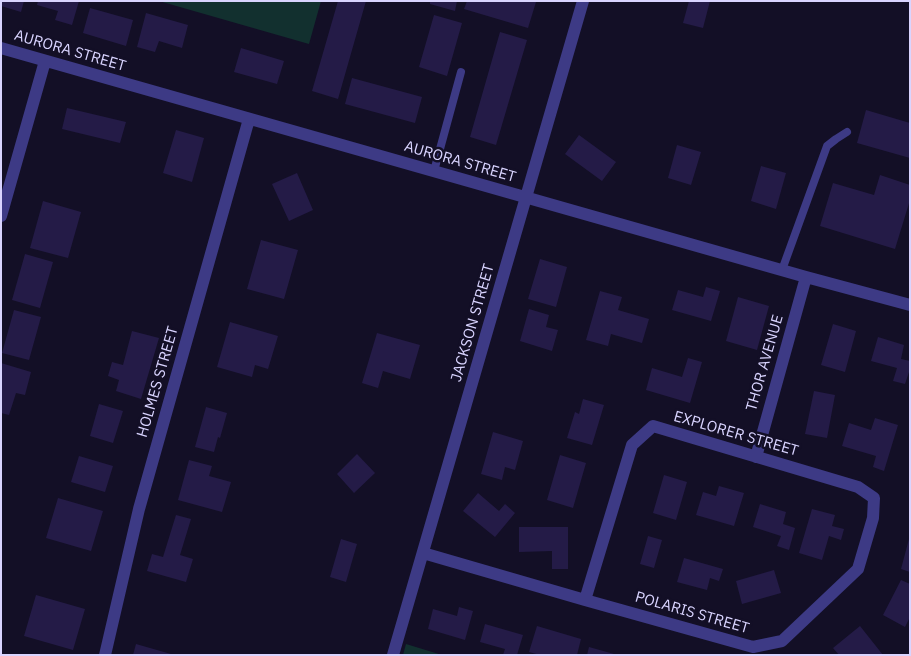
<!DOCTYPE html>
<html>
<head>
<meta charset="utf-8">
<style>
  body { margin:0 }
  #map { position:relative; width:911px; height:656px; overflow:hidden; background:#130f26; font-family:"IBM Plex Sans",sans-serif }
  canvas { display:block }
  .frame { position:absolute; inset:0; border:2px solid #d9d4ff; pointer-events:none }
</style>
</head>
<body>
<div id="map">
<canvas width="911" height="656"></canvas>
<div class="frame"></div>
</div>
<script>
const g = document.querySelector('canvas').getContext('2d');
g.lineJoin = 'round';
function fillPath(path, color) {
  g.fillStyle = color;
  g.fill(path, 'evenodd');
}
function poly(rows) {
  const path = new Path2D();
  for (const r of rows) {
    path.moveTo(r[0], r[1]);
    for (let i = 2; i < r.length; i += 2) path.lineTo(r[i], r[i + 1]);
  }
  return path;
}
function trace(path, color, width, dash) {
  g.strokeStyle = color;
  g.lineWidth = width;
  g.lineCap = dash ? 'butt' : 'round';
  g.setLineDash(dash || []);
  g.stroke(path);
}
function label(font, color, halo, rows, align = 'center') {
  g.font = font + ' "IBM Plex Sans",sans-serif';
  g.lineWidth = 5;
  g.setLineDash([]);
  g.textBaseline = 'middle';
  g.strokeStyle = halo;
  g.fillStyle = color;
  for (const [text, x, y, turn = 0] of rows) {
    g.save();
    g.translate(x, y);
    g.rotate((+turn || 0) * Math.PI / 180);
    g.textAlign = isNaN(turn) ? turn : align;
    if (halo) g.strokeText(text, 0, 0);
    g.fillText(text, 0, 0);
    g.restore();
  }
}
fillPath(poly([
  [159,1,321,1,309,44],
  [406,644,442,655,403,655]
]), '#12302f');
fillPath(poly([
  [1,1,24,1,21,12,1,6],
  [38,1,79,1,72,25,55,20,58,11,37,5],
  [338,1,366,1,338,99,312,91],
  [430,1,457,1,455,11,430,4],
  [467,1,532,1,536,2,528,28,464,9],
  [689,1,710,1,703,28,683,23],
  [90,8,133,20,126,46,83,33],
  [146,13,188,25,182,48,159,41,155,52,137,47],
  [434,15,462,23,447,76,419,67],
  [500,32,527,40,496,145,470,137],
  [241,48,284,61,277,84,234,72],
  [352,78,422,97,415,123,345,104],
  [67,108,126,122,120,143,62,129],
  [866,110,910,123,910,158,857,143],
  [176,130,204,138,192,182,163,173],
  [579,135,616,162,602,181,565,154],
  [677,145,701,152,691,185,668,178],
  [761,166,786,173,776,209,751,201],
  [297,173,313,210,289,221,272,184],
  [880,175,910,185,910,200,895,249,820,226,833,183,874,195],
  [43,201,81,212,68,258,30,248],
  [261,240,298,250,284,299,247,289],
  [25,254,53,262,40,308,12,300],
  [540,259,567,267,556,307,528,299],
  [706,287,720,291,711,321,672,310,678,290,703,297],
  [600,291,622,297,618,310,649,319,642,343,611,334,608,346,586,340],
  [738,297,769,306,757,350,726,341],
  [529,309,549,315,546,327,558,330,552,351,520,341],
  [14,310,41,317,29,360,2,353],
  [230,322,278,336,268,369,255,365,252,377,217,367],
  [833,324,856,331,845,372,821,365],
  [132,331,159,338,141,399,116,391,119,380,108,376,112,362,123,365],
  [377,333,420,345,410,379,383,371,378,388,362,383],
  [878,337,904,345,901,359,910,361,910,369,905,384,893,381,897,368,871,361],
  [688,358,702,362,690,403,646,390,652,368,682,377],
  [1,363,31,372,25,395,16,393,9,415,1,413],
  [814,391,835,395,827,438,805,434],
  [583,399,604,405,592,445,567,438,575,412,579,414],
  [99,404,123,411,113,443,90,436],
  [206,407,227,413,220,438,218,437,214,452,195,447],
  [875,418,898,425,884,471,873,467,876,456,842,446,849,423,871,430],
  [493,432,523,441,515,470,505,467,502,480,481,474],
  [357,454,375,473,354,493,337,474],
  [560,455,586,463,573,508,547,500],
  [79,456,113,466,105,492,71,482],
  [189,460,212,466,209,476,231,482,222,512,178,500],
  [664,475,687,482,676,520,653,513],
  [719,486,744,493,734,526,696,515,703,492,716,496],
  [478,493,499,511,505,504,515,513,495,537,463,511],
  [58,498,103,511,91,551,46,538],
  [760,504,786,512,783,524,795,528,789,550,777,546,781,536,753,527],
  [812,509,835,515,832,526,844,529,841,540,829,536,822,560,799,553],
  [176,515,191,519,180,555,193,559,186,582,147,571,152,554,163,557],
  [519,527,568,527,568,569,552,569,552,551,519,552],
  [648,536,662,540,654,568,640,564],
  [341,539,357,544,346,582,330,577],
  [909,539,910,539,910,572,901,569],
  [684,558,723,569,719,581,710,578,707,590,677,582],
  [774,570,781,593,742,604,736,581],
  [901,580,910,584,910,617,905,627,883,615],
  [36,595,85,609,73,650,24,636],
  [459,607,473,611,465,640,428,629,433,609,457,616],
  [485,624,523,635,517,655,503,655,505,649,480,642],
  [537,626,581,639,577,655,540,655,529,652],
  [860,626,883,655,839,655,833,648],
  [136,644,171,654,171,655,133,655],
  [589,647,614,654,614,655,587,655]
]), '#241b47');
trace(poly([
  [434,171,461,72],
  [782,270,827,146,836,139,847,132]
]), '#3d3a85', 8);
trace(poly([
  [1,48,806,277,910,305],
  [1,216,45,61],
  [756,457,806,277],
  [423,553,585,600,753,647,782,641,858,569,873,518,874,498,858,487,653,426,632,445,585,600],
  [105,655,139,509,249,119],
  [393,655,583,1]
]), '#3d3a85', 12);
label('15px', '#d9d4ff', '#130f26', [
  ["AURORA STREET",70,51,16],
  ["AURORA STREET",460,162,16],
  ["JACKSON STREET",473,323,-74],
  ["THOR AVENUE",765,363,-74],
  ["HOLMES STREET",158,382,-74],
  ["EXPLORER STREET",736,434,16],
  ["POLARIS STREET",692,613,16]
]);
</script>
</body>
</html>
